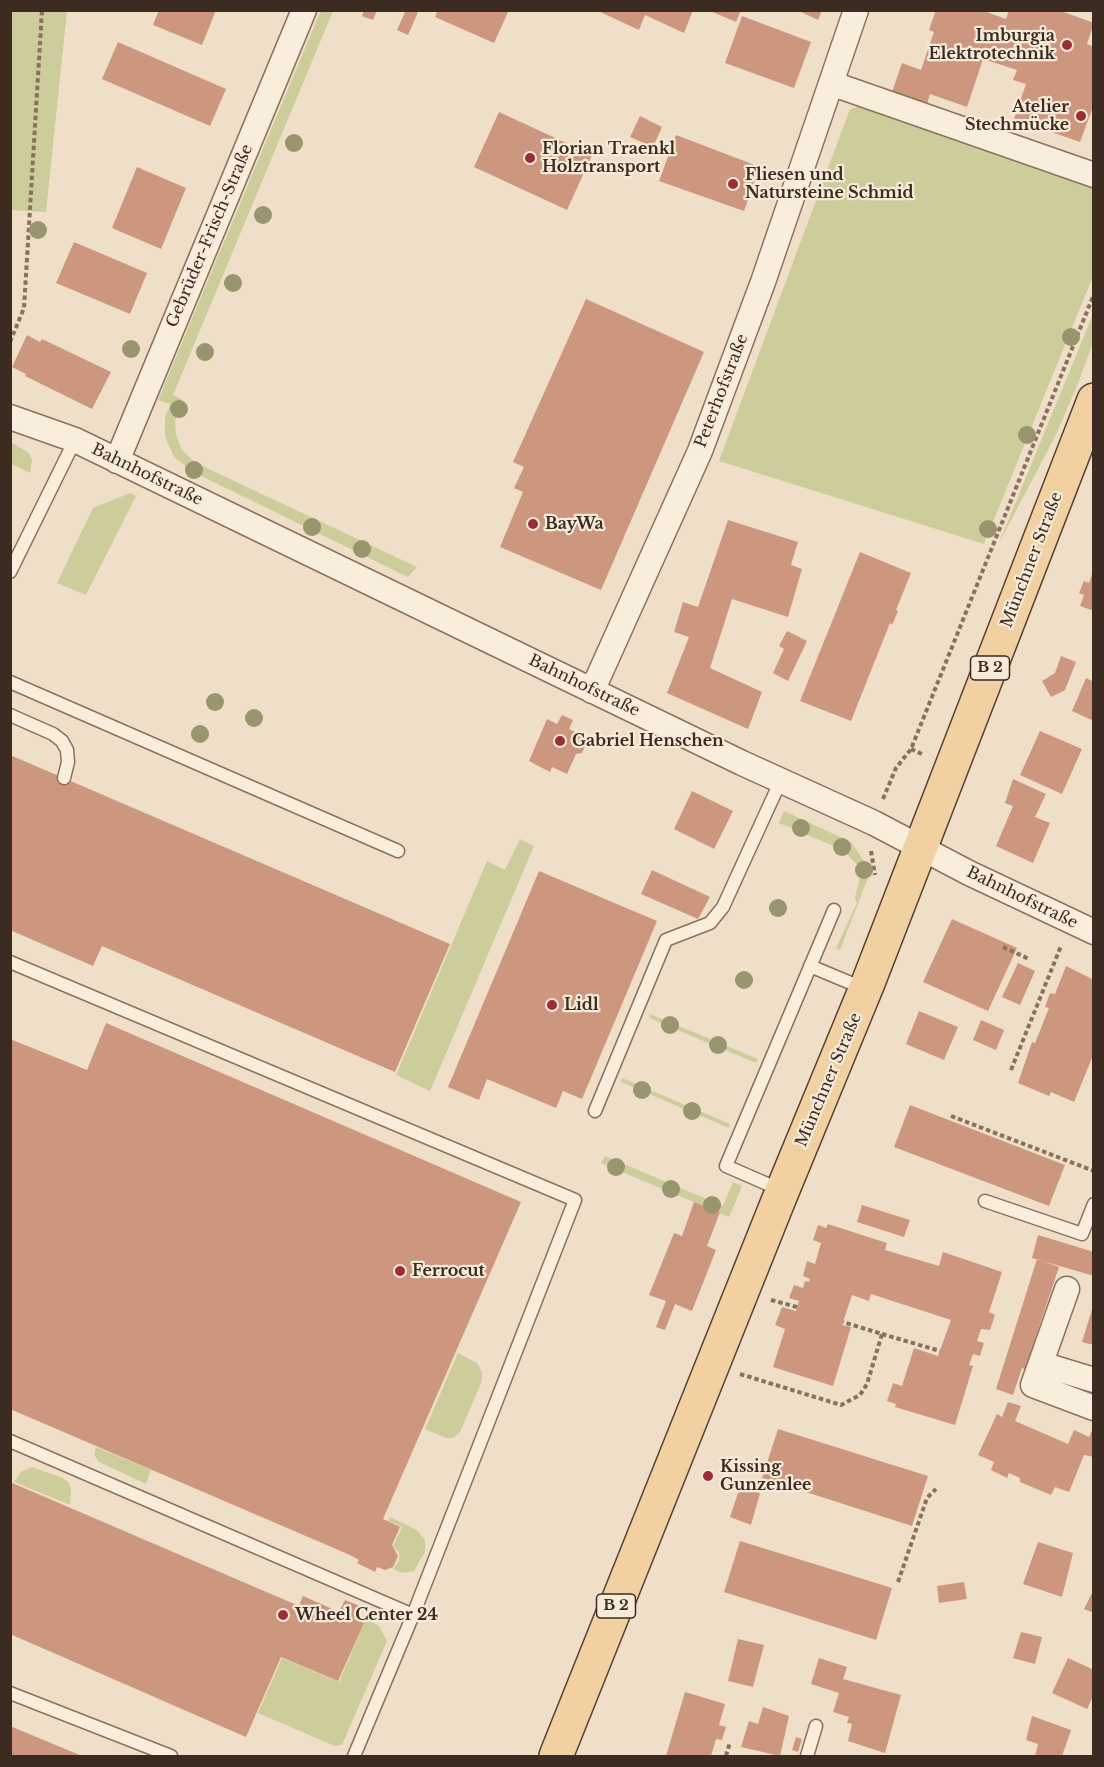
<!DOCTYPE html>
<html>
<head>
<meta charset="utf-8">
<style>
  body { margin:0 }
  #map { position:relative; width:1104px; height:1767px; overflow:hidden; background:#efdfc8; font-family:"Libre Baskerville",serif }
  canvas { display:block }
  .frame { position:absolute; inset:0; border:12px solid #3b2b20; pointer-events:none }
</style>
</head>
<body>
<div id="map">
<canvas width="1104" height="1767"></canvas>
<div class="frame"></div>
</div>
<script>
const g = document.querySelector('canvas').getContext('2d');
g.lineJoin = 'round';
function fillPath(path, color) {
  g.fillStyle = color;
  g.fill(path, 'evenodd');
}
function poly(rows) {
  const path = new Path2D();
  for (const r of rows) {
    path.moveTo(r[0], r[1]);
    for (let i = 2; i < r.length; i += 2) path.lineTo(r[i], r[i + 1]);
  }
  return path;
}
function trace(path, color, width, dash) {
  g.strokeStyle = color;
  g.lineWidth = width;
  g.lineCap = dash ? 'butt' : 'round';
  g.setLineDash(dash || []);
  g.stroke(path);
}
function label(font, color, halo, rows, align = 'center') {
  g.font = font + ' "Libre Baskerville",serif';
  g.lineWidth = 4.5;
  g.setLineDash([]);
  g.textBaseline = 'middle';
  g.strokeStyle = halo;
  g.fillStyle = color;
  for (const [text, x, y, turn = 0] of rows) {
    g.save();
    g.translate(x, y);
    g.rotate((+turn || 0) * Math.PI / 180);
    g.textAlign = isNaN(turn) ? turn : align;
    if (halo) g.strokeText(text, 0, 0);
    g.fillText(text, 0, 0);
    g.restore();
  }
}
fillPath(poly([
  [11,10,67,11,46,212,11,210],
  [321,10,333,11,173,395,183,400,175,421,176,435,182,450,196,463,417,567,408,577,191,471,174,457,165,437,165,418,170,404,158,400],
  [864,105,1093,184,1093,276,984,544,719,461,850,109],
  [1093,314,1093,342,1079,381,1056,435,999,543],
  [11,442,29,453,32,460,30,473,11,464],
  [130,493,136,496,86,595,57,583,93,508],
  [784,811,851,842,868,867,868,878,840,950,836,948,857,903,855,897,862,870,843,850,779,823],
  [520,839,534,846,430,1091,396,1075,487,861,505,870],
  [650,1014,758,1059,756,1063,649,1018],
  [622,1078,730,1124,729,1128,621,1082],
  [605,1156,723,1206,733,1182,742,1186,729,1217,601,1163],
  [458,1353,477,1363,482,1372,482,1381,460,1432,453,1438,446,1438,425,1429],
  [96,1447,151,1470,146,1484,99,1462,94,1455],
  [32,1467,63,1478,69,1483,71,1489,70,1505,14,1482,21,1472],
  [390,1517,417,1530,425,1540,425,1552,414,1571,402,1573,393,1569,399,1561,399,1552,393,1546,402,1527,388,1521],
  [357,1613,379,1626,387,1641,342,1745,335,1746,258,1713,282,1658,339,1682,364,1623,355,1618]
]), '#cccd9b');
fillPath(poly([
  [159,10,216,10,202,45,153,25],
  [364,10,377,10,373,20,362,16],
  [406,10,418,12,408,35,397,30],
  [438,10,509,10,494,43,435,17],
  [596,10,693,10,684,33,645,15,639,30],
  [708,10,741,10,736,22],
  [797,10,822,10,818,20],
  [936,10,981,10,1006,19,1009,10,1058,10,1094,23,1087,44,1094,47,1094,104,1080,142,1014,119,1026,84,1013,80,1017,70,983,59,967,107,930,94,926,107,891,95,902,63,921,70,934,32,929,30],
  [742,16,811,42,794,88,725,63],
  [118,42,226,89,210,126,102,79],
  [499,112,592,155,567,210,474,167],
  [640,116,662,127,653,147,630,137],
  [676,135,760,167,744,211,659,181],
  [137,167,186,188,161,249,112,228],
  [74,242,147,273,130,314,56,283],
  [586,299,704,352,601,590,500,547,523,492,514,488,524,467,513,462],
  [27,335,40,342,42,339,111,372,92,409,25,376,26,374,12,367],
  [728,520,798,542,791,565,802,569,788,617,732,599,710,668,762,692,748,729,667,693,689,637,674,632,683,602,698,607],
  [860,552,911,573,896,610,898,611,892,625,890,623,851,721,800,701],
  [1093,571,1094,571,1094,611,1080,606,1084,595,1079,593,1084,581,1089,583],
  [787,631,807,641,788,681,773,673,784,649,779,646],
  [1061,656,1076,662,1065,690,1051,697,1042,681,1055,673],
  [1086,678,1094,682,1094,721,1072,711],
  [562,715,573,720,569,729,585,737,586,744,582,753,576,754,567,774,552,767,550,772,529,761,547,719,557,724],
  [1040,731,1082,749,1062,794,1020,775],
  [10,755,450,944,395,1072,102,946,93,966,10,930],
  [1013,779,1046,794,1035,817,1050,823,1033,863,996,846,1013,806,1005,803],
  [692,791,733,811,714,849,674,829],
  [652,870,710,897,698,919,641,894],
  [539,871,657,921,582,1099,563,1091,556,1108,487,1079,479,1100,448,1087],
  [952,919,1017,948,988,1011,923,982],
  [1018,963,1035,971,1020,1005,1002,997],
  [1066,966,1094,980,1094,1053,1074,1102,1051,1092,1049,1096,1018,1083,1032,1042,1035,1043,1049,1008,1045,1007,1050,993,1055,994],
  [919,1011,958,1027,944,1060,906,1044],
  [981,1020,1004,1030,996,1050,973,1040],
  [106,1023,521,1202,383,1519,400,1527,392,1545,398,1556,393,1567,385,1570,377,1567,375,1572,357,1563,359,1560,350,1555,10,1409,10,1039,87,1070],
  [910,1105,1065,1165,1049,1206,894,1147],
  [694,1202,720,1212,707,1246,716,1250,692,1311,675,1304,665,1330,656,1327,666,1301,649,1295,674,1233,682,1236],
  [862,1205,910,1220,904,1237,857,1222],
  [828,1224,887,1243,885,1250,939,1266,943,1252,1002,1272,989,1312,995,1315,990,1330,981,1329,977,1341,984,1343,980,1356,973,1354,969,1365,973,1366,955,1425,895,1407,896,1404,887,1401,893,1383,902,1386,914,1348,938,1356,951,1320,871,1294,869,1301,852,1295,842,1325,851,1327,833,1386,773,1367,785,1329,775,1325,782,1307,796,1311,799,1301,789,1298,794,1285,803,1288,805,1281,809,1282,810,1279,803,1276,807,1261,815,1264,821,1243,813,1240,818,1225,826,1228],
  [1038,1235,1094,1252,1094,1276,1032,1258],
  [1037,1259,1059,1267,1025,1369,1022,1368,1013,1395,996,1389],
  [1093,1306,1094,1306,1094,1345,1082,1342],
  [1008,1402,1021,1406,1015,1421,1068,1444,1074,1430,1089,1437,1094,1426,1094,1457,1084,1455,1069,1492,1055,1487,1051,1495,1020,1482,1020,1478,1009,1473,1007,1478,991,1470,994,1462,978,1455,997,1414,1002,1417],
  [778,1429,928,1476,912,1526,762,1478],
  [10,1482,299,1606,303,1596,339,1612,345,1600,360,1606,354,1619,364,1623,338,1681,281,1657,246,1737,10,1634],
  [740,1487,760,1493,751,1525,730,1517],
  [740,1541,892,1588,876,1640,724,1592],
  [1038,1542,1073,1553,1062,1597,1023,1584],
  [964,1582,967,1599,939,1603,937,1586],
  [1094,1589,1094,1613,1084,1609],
  [1021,1632,1042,1637,1035,1664,1013,1658],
  [738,1639,764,1645,753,1687,728,1681],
  [819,1658,847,1667,843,1679,901,1695,885,1753,848,1741,852,1724,847,1723,849,1717,833,1712,839,1693,811,1684],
  [1068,1658,1094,1670,1094,1694,1087,1709,1052,1693],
  [685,1692,725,1704,719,1725,726,1727,722,1740,716,1739,711,1756,666,1756],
  [763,1707,789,1716,780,1756,741,1747,749,1721,758,1724],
  [1032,1716,1071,1730,1062,1756,1035,1756,1038,1744,1026,1740],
  [10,1726,82,1756,10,1756],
  [796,1737,802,1739,798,1752,792,1750]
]), '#cc977e');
const lane = poly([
  [10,572,75,440],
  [10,682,398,851],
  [10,715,53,734,62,741,67,750,68,762,64,778],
  [10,962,575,1200,413,1615,10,1441],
  [810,966,865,989],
  [595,1111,666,940,710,923,723,907,781,780],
  [781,1190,726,1166,834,910],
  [985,1201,1082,1234,1094,1204],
  [10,1693,171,1756],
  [354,1756,413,1615],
  [807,1756,816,1726]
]);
const street = poly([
  [833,84,1094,175],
  [10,417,75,440,742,763,874,823,969,873,1094,932],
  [117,461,304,10],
  [592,691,700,451,763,282,856,10],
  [1067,1289,1033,1385,1094,1408],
  [1041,1364,1094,1380]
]);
const primary = poly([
  [556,1756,779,1199,868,983,1094,400]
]);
trace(lane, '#8b715d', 15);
trace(street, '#8b715d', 27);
trace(primary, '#593f31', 36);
trace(poly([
  [10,342,24,308,42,10],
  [1093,549,1094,550],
  [911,749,924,755],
  [883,799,896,768,911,749,1094,294],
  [871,851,875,875],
  [1003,947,1029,959],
  [1011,1070,1061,946],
  [951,1116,1094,1171],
  [771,1300,797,1307],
  [882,1334,940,1351],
  [740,1374,841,1405,860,1395,867,1384,882,1334,843,1322],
  [898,1582,927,1498,936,1489],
  [726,1756,730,1742]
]), '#8b715d', 4, [4.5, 3]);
trace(lane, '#f9eddb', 12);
trace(street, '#f9eddb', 24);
trace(primary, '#f1d0a1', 33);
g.fillStyle = '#98956f';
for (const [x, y] of [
  [294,143],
  [263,215],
  [38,230],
  [233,283],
  [1071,337],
  [131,349],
  [205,352],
  [179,409],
  [1027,435],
  [194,470],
  [312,527],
  [988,529],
  [362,549],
  [215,702],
  [254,718],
  [200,734],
  [801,828],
  [842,847],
  [864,870],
  [778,908],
  [744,980],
  [670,1025],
  [718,1045],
  [642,1090],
  [692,1111],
  [616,1167],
  [671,1189],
  [712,1205]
]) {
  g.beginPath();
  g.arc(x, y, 9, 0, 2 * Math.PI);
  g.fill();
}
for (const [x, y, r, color] of [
  [1067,45,6,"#9a2d38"],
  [1081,116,6,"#9a2d38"],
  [530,158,6,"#9a2d38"],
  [733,184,6,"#9a2d38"],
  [533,524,6,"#9a2d38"],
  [560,741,6,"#9a2d38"],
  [552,1005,6,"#9a2d38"],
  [400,1271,6,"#9a2d38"],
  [708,1476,6,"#9a2d38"],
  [283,1615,6,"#9a2d38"]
]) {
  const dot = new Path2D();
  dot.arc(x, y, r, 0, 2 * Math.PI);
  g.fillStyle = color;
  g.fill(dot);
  trace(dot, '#f6ead8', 2);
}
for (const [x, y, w] of [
  [990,668,39],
  [616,1606,39]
]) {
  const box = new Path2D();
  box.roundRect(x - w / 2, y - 12, w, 24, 4.5);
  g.fillStyle = '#f6ead8';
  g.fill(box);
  trace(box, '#3b2b20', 1.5);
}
label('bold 15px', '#3b2b20', null, [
  ["B 2",990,668],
  ["B 2",616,1606]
]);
label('bold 16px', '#3b2b20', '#f6ead8', [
  ["Imburgia",1055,36,"right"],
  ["Elektrotechnik",1055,54,"right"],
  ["Atelier",1069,107,"right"],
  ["Stechmücke",1069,125,"right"],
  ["Florian Traenkl",542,149],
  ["Holztransport",542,167],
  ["Fliesen und",745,175],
  ["Natursteine Schmid",745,193],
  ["BayWa",545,524],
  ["Gabriel Henschen",572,741],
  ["Lidl",564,1005],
  ["Ferrocut",412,1271],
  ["Kissing",720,1467],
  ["Gunzenlee",720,1485],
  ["Wheel Center 24",295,1615]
], 'left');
label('16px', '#3b2b20', '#f6ead8', [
  ["Gebrüder-Frisch-Straße",210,236,-67],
  ["Peterhofstraße",722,391,-69],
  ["Bahnhofstraße",147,475,26],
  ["Münchner Straße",1032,560,-69],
  ["Bahnhofstraße",584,686,26],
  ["Bahnhofstraße",1022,898,26],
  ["Münchner Straße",829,1080,-67]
]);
</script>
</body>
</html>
